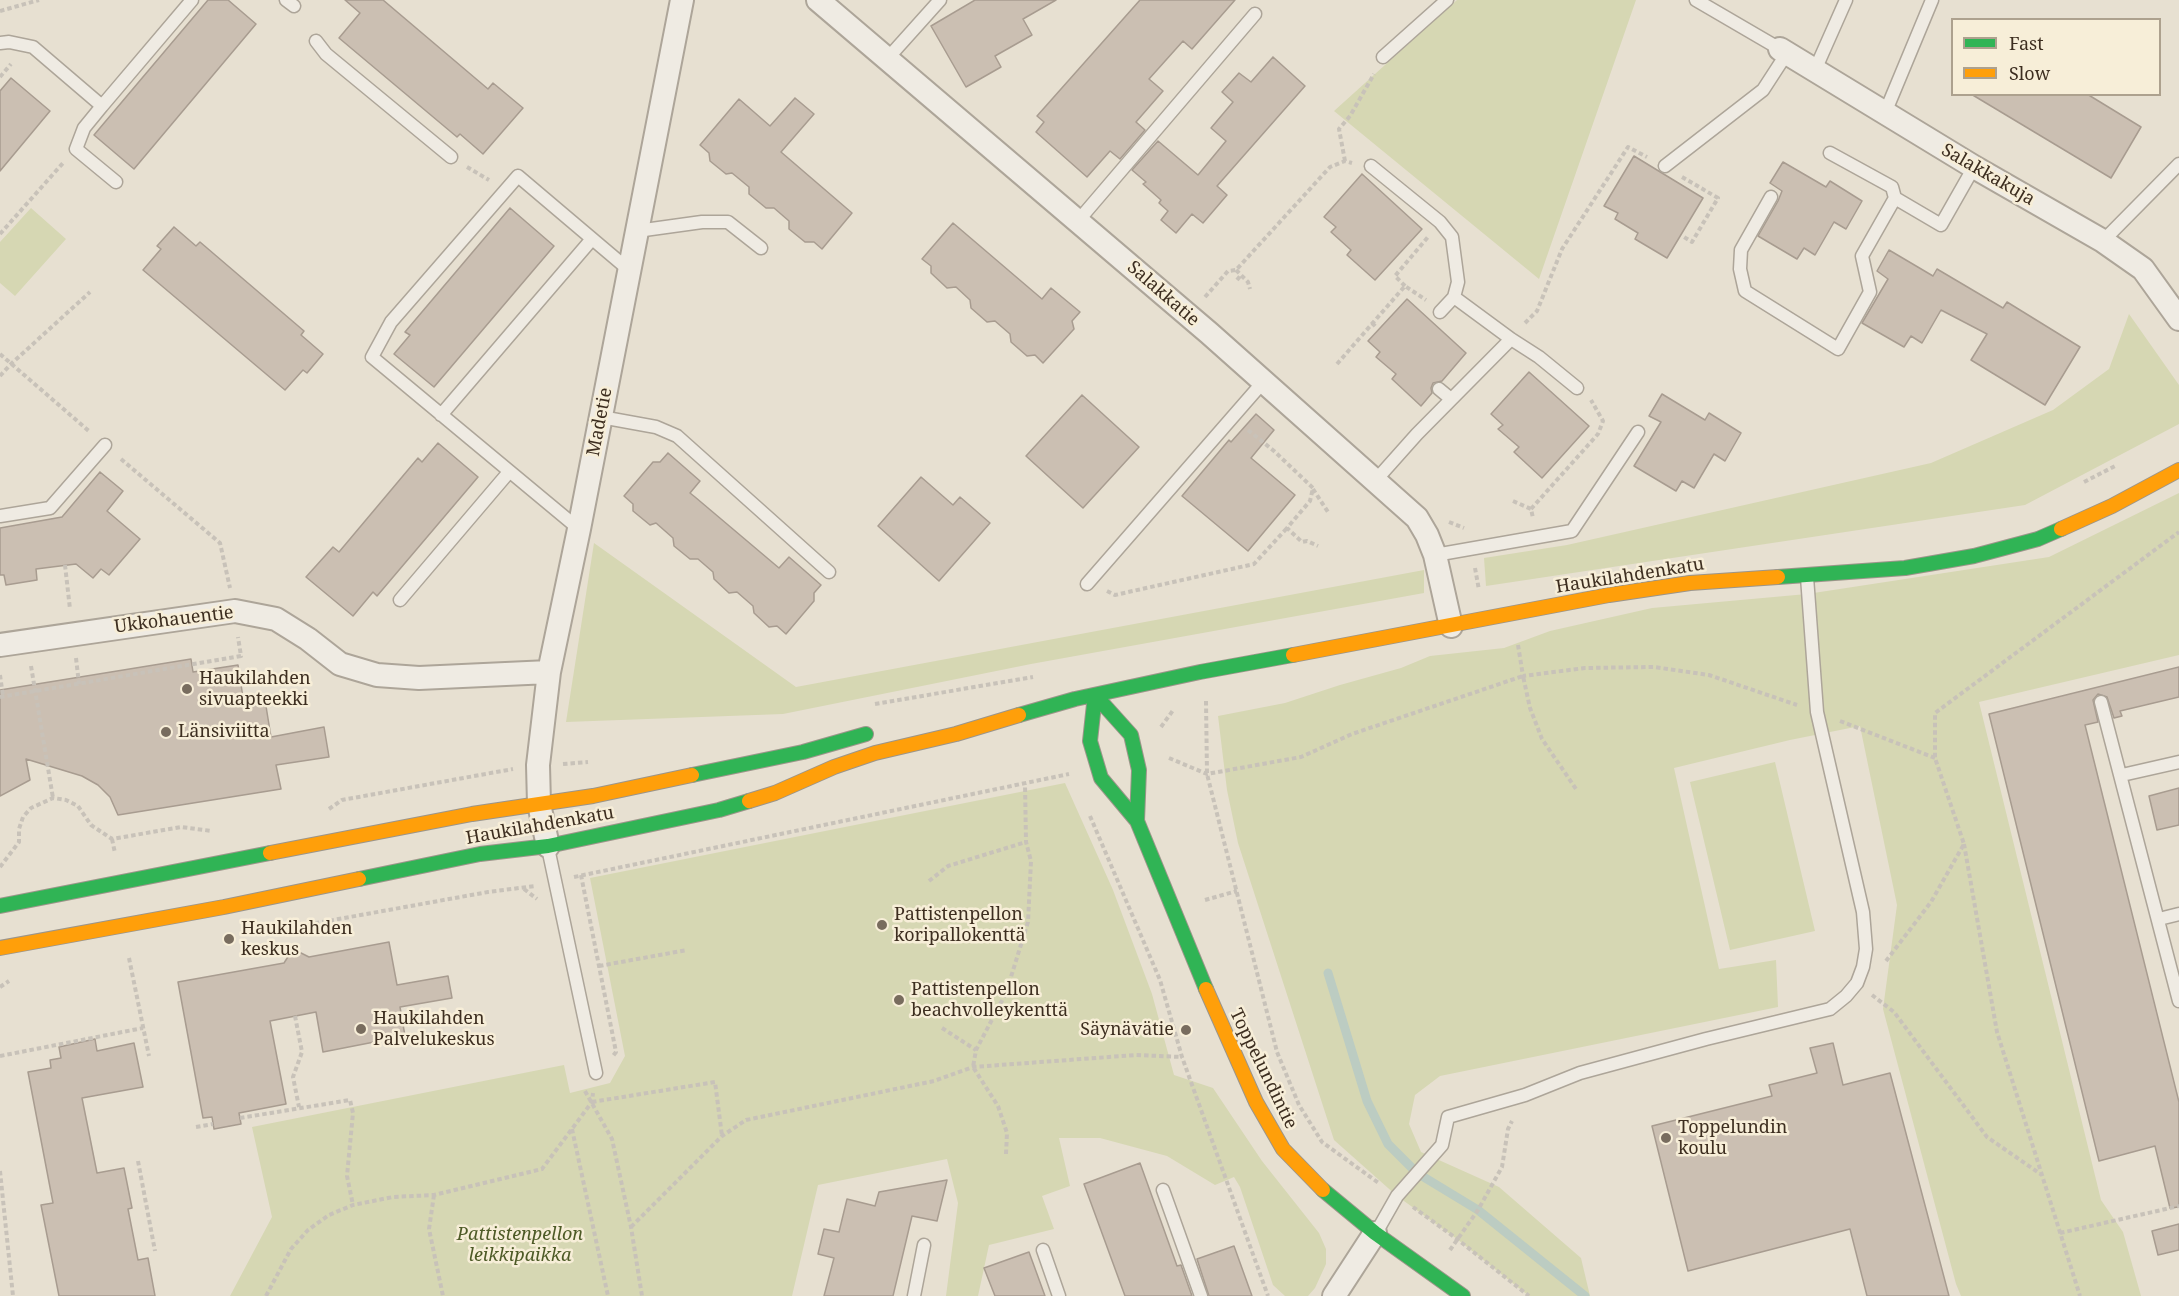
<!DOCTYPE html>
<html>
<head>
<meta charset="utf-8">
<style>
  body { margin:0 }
  #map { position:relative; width:2179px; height:1296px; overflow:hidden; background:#e7e0d1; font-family:"Noto Serif",serif }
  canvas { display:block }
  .legend { position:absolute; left:1951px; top:18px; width:210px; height:78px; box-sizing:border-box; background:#f7eed8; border:2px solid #ada18e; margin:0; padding:8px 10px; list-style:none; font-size:18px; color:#3d2e20 }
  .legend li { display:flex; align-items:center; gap:12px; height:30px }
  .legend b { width:30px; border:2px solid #ada18e }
</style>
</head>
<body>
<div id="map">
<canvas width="2179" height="1296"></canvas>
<ul class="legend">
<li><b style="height:8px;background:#30b455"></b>Fast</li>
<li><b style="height:8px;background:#ff9f0a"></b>Slow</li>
</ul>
</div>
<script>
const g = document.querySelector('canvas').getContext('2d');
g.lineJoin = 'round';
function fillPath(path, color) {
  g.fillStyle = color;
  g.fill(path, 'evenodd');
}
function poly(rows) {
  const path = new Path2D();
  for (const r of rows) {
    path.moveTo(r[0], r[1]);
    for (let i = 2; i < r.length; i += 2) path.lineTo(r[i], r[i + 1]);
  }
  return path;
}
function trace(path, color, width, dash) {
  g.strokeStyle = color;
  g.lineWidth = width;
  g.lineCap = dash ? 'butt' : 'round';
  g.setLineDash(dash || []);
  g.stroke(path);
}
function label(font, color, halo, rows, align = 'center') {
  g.font = font + ' "Noto Serif",serif';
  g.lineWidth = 5;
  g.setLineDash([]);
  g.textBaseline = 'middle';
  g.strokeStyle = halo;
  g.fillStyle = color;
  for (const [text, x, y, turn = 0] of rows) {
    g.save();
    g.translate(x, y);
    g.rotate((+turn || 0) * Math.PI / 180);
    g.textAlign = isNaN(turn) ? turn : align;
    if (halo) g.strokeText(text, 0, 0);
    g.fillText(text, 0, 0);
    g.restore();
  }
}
fillPath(poly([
  [1457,0,1636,0,1539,279,1334,111],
  [31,208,66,239,15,296,0,283,0,242],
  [2129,314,2179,385,2179,424,2025,505,1486,586,1484,558,1567,545,1931,463,2053,410,2109,369],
  [2179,493,2179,655,1979,702,2101,1200,2123,1232,2141,1296,1961,1296,1956,1284,1883,1009,1897,905,1860,726,1790,740,1674,768,1719,969,1776,960,1778,1007,1440,1076,1415,1095,1409,1124,1421,1152,1499,1187,1581,1258,1590,1296,1529,1296,1457,1239,1397,1196,1334,1140,1238,843,1227,790,1218,716,1285,703,1340,685,1401,668,1430,656,1504,648,1550,631,1652,608,1807,594,2049,557],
  [594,543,796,687,1424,570,1424,593,1031,664,783,714,566,722],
  [1775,762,1815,931,1730,950,1690,782],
  [1065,783,1113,890,1152,994,1174,1075,1213,1088,1262,1161,1319,1233,1326,1249,1326,1264,1315,1288,1308,1296,1285,1296,1273,1285,1240,1187,1234,1177,1215,1185,1167,1156,1100,1138,1059,1138,1070,1186,1042,1196,1054,1229,989,1245,978,1296,946,1296,958,1203,947,1159,818,1185,792,1296,230,1296,272,1217,252,1127,564,1065,570,1093,610,1083,625,1056,590,878]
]), '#d6d7b3');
trace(poly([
  [1328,973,1367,1101,1388,1144,1417,1173,1478,1210,1585,1296]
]), '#bcccc2', 9);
const building = poly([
  [208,0,228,0,256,24,134,169,94,135,208,0],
  [345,0,383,0,488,89,493,83,523,108,483,154,460,134,457,137,339,38,360,13,345,0],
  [975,0,1056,0,1023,19,1032,35,995,56,1001,67,966,87,931,26,975,0],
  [1140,0,1235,0,1192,49,1183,41,1149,79,1163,91,1136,122,1145,130,1120,159,1110,151,1087,177,1036,132,1044,122,1037,116,1140,0],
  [1273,57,1305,86,1217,186,1227,195,1203,223,1192,214,1176,233,1161,220,1168,211,1159,203,1161,200,1143,184,1146,182,1132,170,1158,141,1198,175,1226,141,1211,128,1233,102,1222,92,1239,73,1251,82,1273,57],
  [11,78,50,111,0,171,0,91,11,78],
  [1971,94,2087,94,2141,127,2111,178,1971,94],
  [795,98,814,114,781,152,852,213,822,249,814,242,805,242,789,229,789,221,774,208,766,208,749,194,749,187,732,173,726,174,710,161,709,153,700,145,739,99,770,126,795,98],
  [1634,156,1703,198,1667,258,1635,239,1638,233,1615,219,1618,213,1604,206,1634,156],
  [1783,162,1826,187,1830,181,1862,201,1846,229,1834,222,1815,255,1804,248,1797,259,1758,236,1778,201,1782,191,1770,183,1783,162],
  [1362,174,1422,229,1375,280,1347,255,1351,250,1331,232,1336,227,1324,217,1362,174],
  [510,208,554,246,434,387,394,354,410,335,405,332,510,208],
  [953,223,1042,299,1051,288,1080,312,1072,321,1074,329,1043,363,1035,355,1027,356,1011,342,1010,334,995,321,987,322,971,308,970,300,956,287,947,288,931,273,931,266,922,259,953,223],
  [174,227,196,246,200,242,304,331,301,335,323,354,307,373,303,370,285,390,143,270,161,249,157,246,174,227],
  [1889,250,1933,276,1937,269,2003,308,2007,302,2080,347,2045,405,1971,360,1987,334,1941,310,1922,343,1911,336,1904,347,1862,323,1888,279,1877,271,1889,250],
  [1407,299,1466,353,1442,381,1433,383,1431,388,1432,393,1421,406,1392,379,1396,374,1376,357,1380,352,1368,341,1407,299],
  [1529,372,1589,426,1542,478,1514,452,1519,447,1498,429,1503,425,1491,414,1529,372],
  [1662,394,1705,420,1709,413,1741,433,1725,461,1714,454,1694,488,1682,481,1676,491,1634,466,1661,422,1649,416,1662,394],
  [1082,395,1139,447,1083,508,1026,456,1082,395],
  [1256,414,1274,430,1251,458,1295,495,1248,551,1182,496,1229,440,1231,442,1256,414],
  [438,443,478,477,377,596,373,592,353,616,306,577,333,547,339,552,418,458,422,462,438,443],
  [668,453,700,481,690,493,695,497,779,568,789,557,821,585,814,593,814,601,786,634,777,626,769,627,754,613,753,606,737,592,729,593,714,579,713,572,698,559,690,559,674,546,673,538,656,523,650,525,633,511,633,504,624,496,653,462,660,462,668,453],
  [100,472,123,491,107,511,140,539,109,575,101,569,93,578,76,564,36,569,37,580,6,585,4,575,0,575,0,528,62,517,100,472],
  [921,477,953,505,960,497,990,523,939,581,878,526,921,477],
  [191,659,193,672,238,665,244,704,265,700,271,737,324,727,329,757,276,765,281,789,118,815,110,797,98,785,82,776,26,759,30,780,0,796,0,690,191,659],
  [2179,667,2179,697,2120,711,2122,716,2114,718,2107,697,2098,694,2093,700,2098,722,2085,725,2179,1102,2179,1207,2170,1208,2155,1146,2099,1161,1989,714,2179,667],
  [2179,788,2179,825,2157,830,2149,796,2179,788],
  [389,942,397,985,448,976,452,998,400,1007,405,1036,323,1052,316,1012,270,1021,286,1104,239,1113,241,1124,214,1129,212,1117,203,1118,178,982,284,963,293,949,309,957,389,942],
  [95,1039,97,1051,134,1043,143,1087,82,1098,97,1173,124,1168,132,1208,128,1209,138,1260,148,1258,155,1296,59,1296,41,1205,53,1203,28,1072,51,1068,50,1060,61,1058,59,1047,95,1039],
  [1833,1043,1843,1085,1890,1073,1949,1296,1867,1296,1850,1229,1688,1271,1652,1126,1772,1096,1769,1085,1817,1073,1810,1048,1833,1043],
  [1140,1163,1177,1266,1181,1265,1192,1296,1125,1296,1084,1184,1140,1163],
  [947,1180,937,1221,912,1216,893,1296,824,1296,834,1258,818,1254,824,1229,839,1232,847,1199,875,1206,879,1192,947,1180],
  [2179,1224,2179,1250,2158,1255,2152,1231,2179,1224],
  [1234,1246,1252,1296,1209,1296,1197,1259,1234,1246],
  [1029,1252,1045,1296,995,1296,984,1268,1029,1252]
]);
fillPath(building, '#cbbfb2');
trace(building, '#a89c90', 1.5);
const lane = poly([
  [286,0,294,6],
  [1696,0,1780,49],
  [316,41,326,54,451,157],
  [0,43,9,42,33,47,102,106,192,0],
  [1383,57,1447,0],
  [888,58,940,0],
  [1815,70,1846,0],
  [102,106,84,128,76,149,116,182],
  [1885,113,1932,0],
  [1830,153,1892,187,1895,198,1941,225,1974,167],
  [1371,166,1440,222,1452,237,1458,282,1454,297,1511,339,1539,357,1577,388],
  [1665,166,1763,90,1787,53],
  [1771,197,1741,250,1740,269,1745,291,1838,349,1870,292,1862,256,1895,198],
  [1078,221,1255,14],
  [637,231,702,222,728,222,761,248],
  [2103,241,2179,164],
  [1440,312,1454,297],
  [1439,389,1451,399],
  [441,415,592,239],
  [601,417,656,427,677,436,829,572],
  [1376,480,1417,434,1511,339],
  [0,516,50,508,105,445],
  [579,529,372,357,391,322,518,176,629,270],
  [1435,555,1572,531,1638,432],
  [1087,584,1264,381],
  [400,600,509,472],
  [2101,702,2179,1001],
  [2122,775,2179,762],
  [548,848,596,1073],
  [2159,919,2179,914],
  [1163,1190,1201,1296],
  [1376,1233,1397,1196,1442,1145,1448,1117,1525,1095,1580,1073,1706,1039,1830,1009,1846,996,1857,983,1863,967,1866,949,1863,912,1817,712,1807,577],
  [1043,1250,1059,1296],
  [914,1296,924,1245]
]);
const street = poly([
  [818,0,1209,333,1417,518,1427,535,1435,555,1451,626],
  [1780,49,1974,167,2103,241,2143,269,2179,319],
  [0,645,235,611,276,619,308,639,340,664,377,675,419,678,549,672],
  [548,846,539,804,538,765,549,672,579,529,682,0],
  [1334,1296,1375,1233]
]);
const fast = poly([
  [1778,577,1905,568,1974,556,2038,539,2061,529],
  [1095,695,1090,741,1101,778,1137,821,1206,989],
  [1095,695,1131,735,1139,770,1137,821],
  [1019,715,1075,699,1200,672,1293,655],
  [692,775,803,752,866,734],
  [359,879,480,854,548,846,719,810,749,801],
  [0,906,270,853],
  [1323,1190,1375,1233,1463,1296]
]);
const slow = poly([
  [2061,529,2112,506,2179,470],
  [1293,655,1609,595,1690,583,1778,577],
  [749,801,775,793,834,767,875,753,956,734,1019,715],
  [270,853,472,814,593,796,692,775],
  [0,948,224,907,359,879],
  [1206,989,1256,1102,1283,1149,1323,1190]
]);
trace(lane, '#ada599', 15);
trace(street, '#ada599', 26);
trace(fast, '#9c958a', 16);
trace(slow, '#9c958a', 16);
trace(poly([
  [0,11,39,0],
  [0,77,11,64],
  [1345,161,1339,129,1350,116,1374,74],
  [467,167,489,180],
  [1682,177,1718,198,1692,242,1684,237],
  [0,234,63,163],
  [1236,270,1248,282,1250,289],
  [1237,280,1241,275],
  [1405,286,1395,276,1428,237],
  [1205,297,1228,271,1236,270,1330,167,1345,161,1352,163],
  [1372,323,1377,328],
  [1525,323,1537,311,1562,249,1628,147,1647,157],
  [0,354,90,432],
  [1337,364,1405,286,1426,300],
  [0,376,11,364,90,292],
  [1248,430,1274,451,1313,488,1310,501,1287,528,1302,542,1307,541,1318,546],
  [121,459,220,543,230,588],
  [2084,482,2117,465],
  [1313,489,1328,512],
  [1513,501,1531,509,1533,518],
  [1531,509,1598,434,1603,421,1591,400],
  [1449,522,1464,528],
  [65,565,70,609],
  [1475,568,1479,590],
  [1107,591,1115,595,1254,564,1287,528],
  [1518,645,1523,676,1585,668,1654,667,1709,675,1797,705],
  [76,658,79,684],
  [31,666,53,798],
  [0,675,3,696],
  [0,697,241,656,238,637],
  [1206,701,1207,774,1277,1052,1299,1105,1322,1142,1380,1184],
  [875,704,1033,677],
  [1840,721,1935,758],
  [1161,727,1174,709],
  [1169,758,1207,774,1301,757,1352,734,1523,676,1530,708,1542,739,1576,789],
  [563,764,588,762],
  [329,809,342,800,513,769],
  [1090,816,1160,980,1182,1057,1268,1296],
  [112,839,115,853],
  [1964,844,1997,1032,2080,1296],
  [0,867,19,842,19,829,23,817,31,808,53,798,66,800,78,806,91,825,112,839,181,827,212,831],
  [581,875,616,1052,613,1056],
  [574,877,1069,774],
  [929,881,948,866,1026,842],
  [524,889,537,899],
  [1205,900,1237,891],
  [300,926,488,892,535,886],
  [129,958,149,1056],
  [1886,961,1931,902,1964,844,1935,758,1935,713,2179,532],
  [599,966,687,950],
  [0,987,9,981],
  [1872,995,1894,1012,1987,1137,2042,1175],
  [295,1016,302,1052,293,1077,299,1107],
  [942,1028,976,1050],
  [0,1056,143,1028],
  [585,1091,612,1139,631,1227,642,1296],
  [592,1102,715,1082,722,1136],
  [240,1118,350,1100,353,1113,347,1176,353,1205],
  [196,1127,213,1124],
  [572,1129,608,1296],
  [1006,1154,1007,1133,998,1106,973,1067,976,1050,1006,993,1028,922,1031,861,1026,842,1025,784],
  [138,1161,155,1251],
  [0,1171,13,1296],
  [434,1195,429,1229,443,1296],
  [1413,1207,1457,1239,1529,1296],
  [631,1227,722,1136,746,1120,934,1081,973,1067,1136,1055,1182,1057],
  [2060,1233,2179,1206],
  [1450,1250,1478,1210,1502,1167,1508,1129,1512,1121],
  [266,1296,291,1249,308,1230,329,1215,353,1205,393,1197,434,1195,542,1169,592,1102,593,1093]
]), '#c8c2b9', 4, [4.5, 3]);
trace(lane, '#efebe3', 12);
trace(street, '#efebe3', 22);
trace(fast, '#30b455', 14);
trace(slow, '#ff9f0a', 14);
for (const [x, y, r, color] of [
  [187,689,6,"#786c5e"],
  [166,732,6,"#786c5e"],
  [882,925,6,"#786c5e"],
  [229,939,6,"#786c5e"],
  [899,1000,6,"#786c5e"],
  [361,1029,6,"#786c5e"],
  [1186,1030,6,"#786c5e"],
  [1666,1138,6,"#786c5e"]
]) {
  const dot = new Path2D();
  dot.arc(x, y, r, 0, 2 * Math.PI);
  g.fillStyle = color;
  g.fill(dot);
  trace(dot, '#f7eed8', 2);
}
label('18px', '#3d2e20', '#f7eed8', [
  ["Salakkakuja",1988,175,30],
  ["Salakkatie",1163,294,41],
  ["Madetie",600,422,-79],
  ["Haukilahdenkatu",1630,576,-9],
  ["Ukkohauentie",174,620,-7],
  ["Haukilahdenkatu",540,826,-10],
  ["Toppelundintie",1263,1069,64]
]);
label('18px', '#3d2e20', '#f7eed8', [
  ["Haukilahden",199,679],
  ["sivuapteekki",199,700],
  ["Länsiviitta",178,732],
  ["Pattistenpellon",894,915],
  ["koripallokenttä",894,936],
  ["Haukilahden",241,929],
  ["keskus",241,950],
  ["Pattistenpellon",911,990],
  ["beachvolleykenttä",911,1011],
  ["Haukilahden",373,1019],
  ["Palvelukeskus",373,1040],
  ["Säynävätie",1174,1030,"right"],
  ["Toppelundin",1678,1128],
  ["koulu",1678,1149]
], 'left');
label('italic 18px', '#4d5a26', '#f7eed8', [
  ["Pattistenpellon",520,1235],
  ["leikkipaikka",520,1256]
]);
</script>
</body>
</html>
